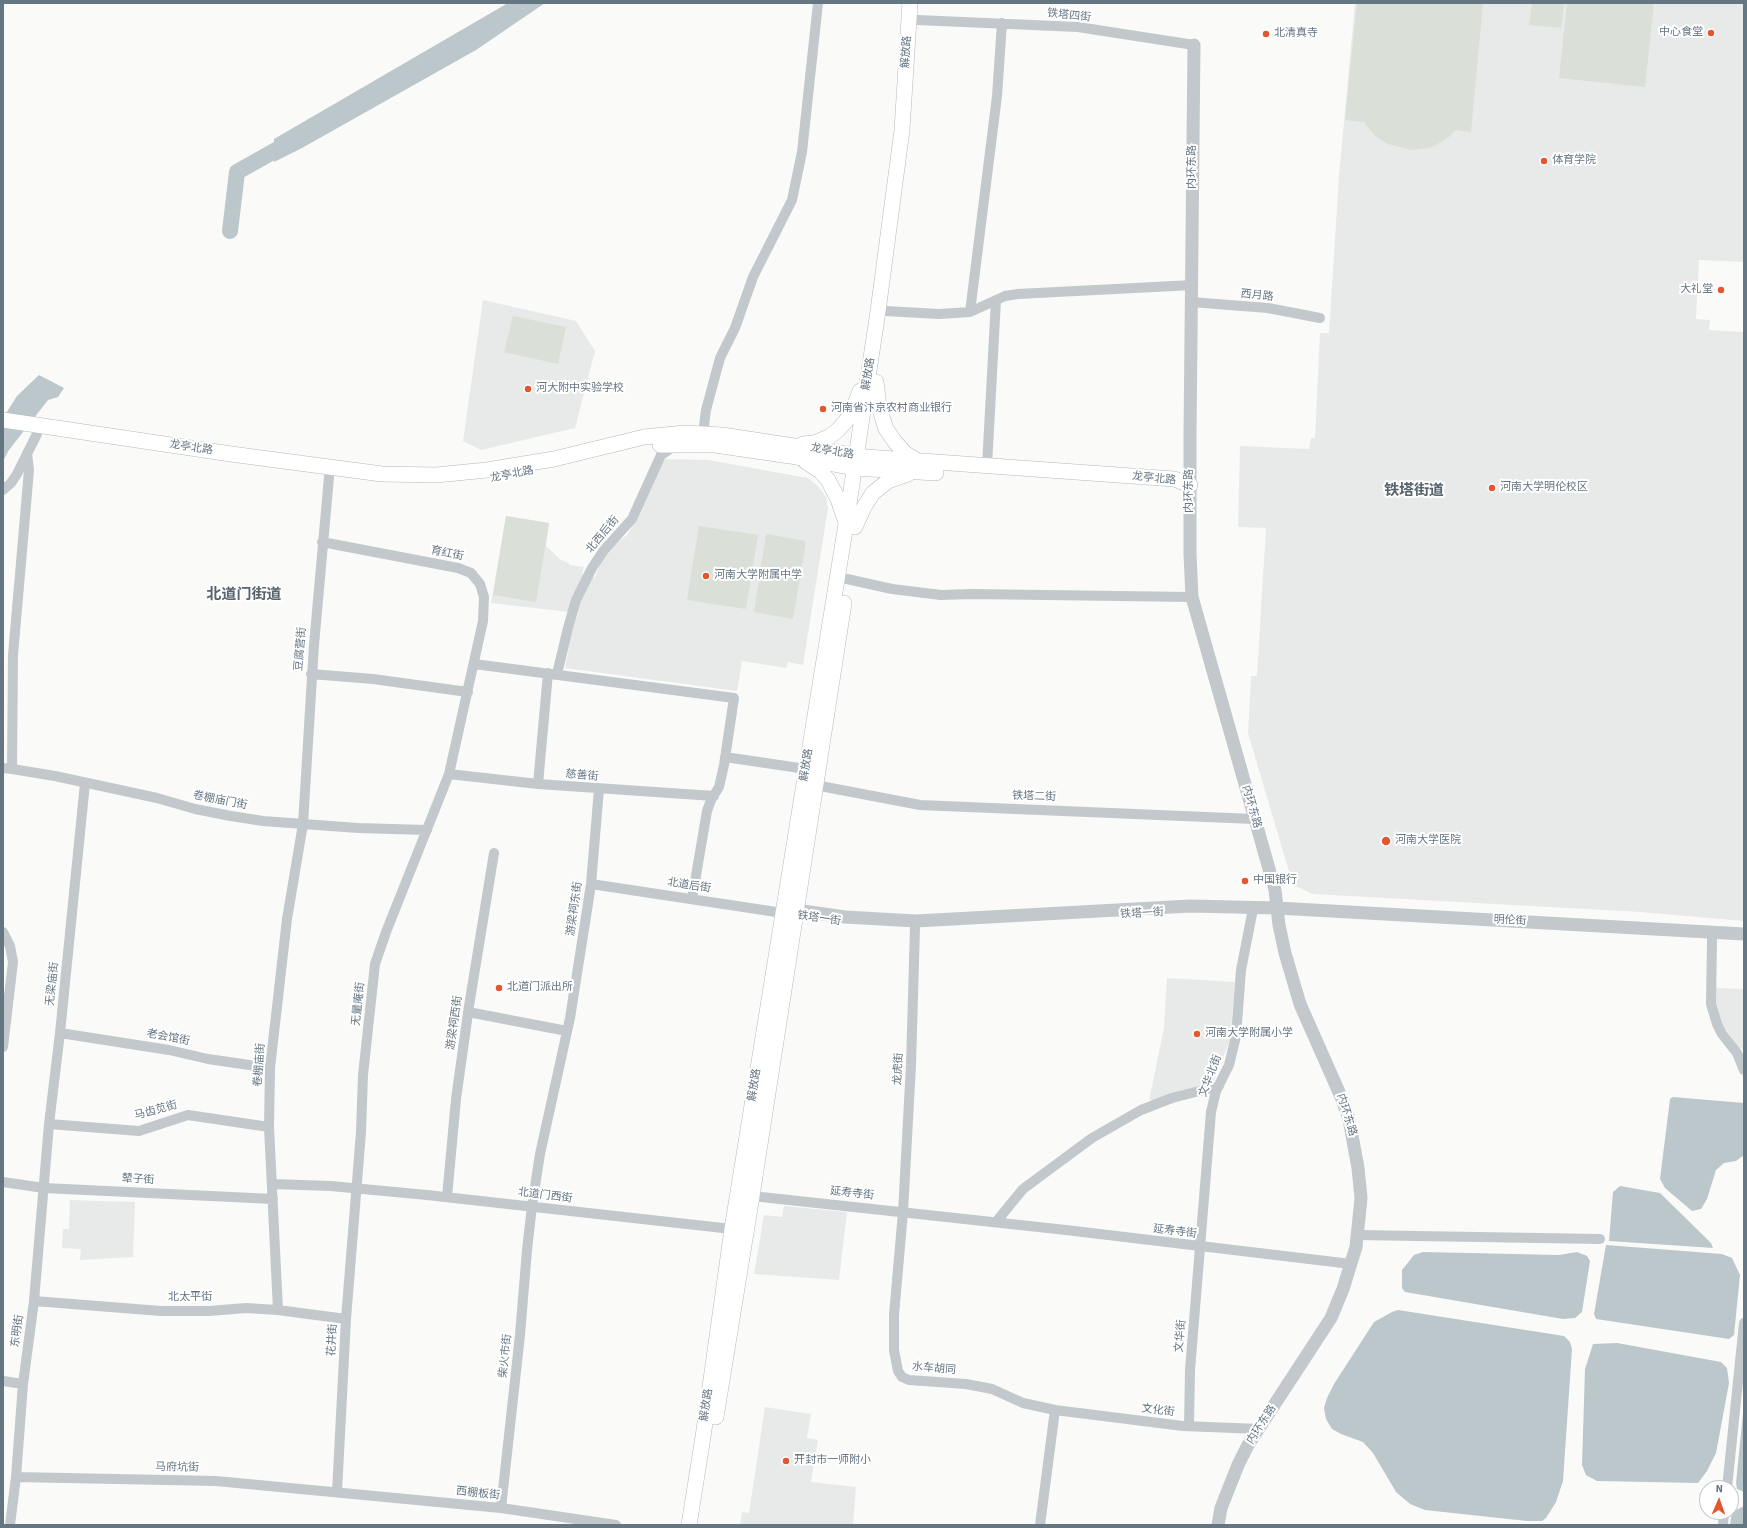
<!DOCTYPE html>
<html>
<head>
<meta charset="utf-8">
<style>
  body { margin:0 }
  #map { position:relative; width:1747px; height:1528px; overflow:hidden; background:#fafaf8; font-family:"Source Sans 3",sans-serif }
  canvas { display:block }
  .frame { position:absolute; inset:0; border:4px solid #657683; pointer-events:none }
  .north { position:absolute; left:1699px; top:1480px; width:40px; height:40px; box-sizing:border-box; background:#fff; border:1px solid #c1c8cd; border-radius:50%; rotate:2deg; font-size:11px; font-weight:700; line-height:16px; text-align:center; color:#657683 }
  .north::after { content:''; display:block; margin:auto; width:14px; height:18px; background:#e4572e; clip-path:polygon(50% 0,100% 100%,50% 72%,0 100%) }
</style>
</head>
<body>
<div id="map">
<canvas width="1747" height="1528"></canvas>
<div class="frame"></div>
<div class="north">N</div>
</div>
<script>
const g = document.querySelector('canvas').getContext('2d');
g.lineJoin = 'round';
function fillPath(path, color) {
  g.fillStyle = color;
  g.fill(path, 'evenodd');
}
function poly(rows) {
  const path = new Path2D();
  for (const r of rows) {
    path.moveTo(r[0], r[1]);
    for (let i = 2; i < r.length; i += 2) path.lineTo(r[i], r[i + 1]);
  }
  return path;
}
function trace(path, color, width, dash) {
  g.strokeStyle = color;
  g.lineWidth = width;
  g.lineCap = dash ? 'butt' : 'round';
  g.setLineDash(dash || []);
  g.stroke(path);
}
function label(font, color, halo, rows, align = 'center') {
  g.font = font + ' "Source Sans 3","Noto Sans SC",sans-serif';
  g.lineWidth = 4;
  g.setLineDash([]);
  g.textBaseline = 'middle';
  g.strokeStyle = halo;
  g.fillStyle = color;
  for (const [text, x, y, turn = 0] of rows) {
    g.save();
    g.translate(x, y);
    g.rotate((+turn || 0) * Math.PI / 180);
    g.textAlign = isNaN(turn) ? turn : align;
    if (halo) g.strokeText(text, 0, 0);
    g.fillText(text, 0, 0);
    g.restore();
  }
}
fillPath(poly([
  [1355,3,1744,3,1744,262,1699,260,1696,319,1710,320,1709,330,1743,332,1744,327,1744,921,1640,912,1313,894,1293,885,1248,733,1251,676,1257,676,1266,528,1238,527,1240,446,1309,449,1311,438,1315,438,1320,333,1329,333,1339,176],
  [483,300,576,321,595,351,575,428,481,450,463,441],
  [663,459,708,460,808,478,819,487,826,497,828,508,803,665,788,662,786,668,742,661,737,691,565,668,573,627,578,613,491,603,506,516,549,523,546,546,561,560,569,563,570,565,584,567,582,574,595,577,602,558,615,544,627,535,638,518],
  [1167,978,1235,982,1230,1040,1213,1083,1156,1100,1149,1100,1164,1028],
  [1715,988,1744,989,1744,1049,1738,1048,1722,1024,1715,1003],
  [70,1200,135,1202,133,1257,80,1260,81,1249,62,1248,63,1229,69,1229],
  [784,1206,847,1212,839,1280,754,1274,764,1215,782,1217],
  [765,1407,811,1414,807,1438,818,1440,811,1482,856,1487,853,1525,740,1525,742,1512,749,1513]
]), '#e8e9e9');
fillPath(poly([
  [1357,3,1483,3,1471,132,1456,130,1450,136,1436,145,1428,148,1412,150,1388,144,1374,135,1364,122,1345,120],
  [1532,3,1564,3,1561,28,1529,25],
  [1567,3,1654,3,1645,87,1559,78],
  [513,316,566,327,558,364,504,352],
  [506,516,549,523,536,602,493,595],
  [699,526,758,535,746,609,687,600],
  [766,534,806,541,793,619,754,612]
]), '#dadfd7');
fillPath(poly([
  [508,3,545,3,476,50,302,148,274,162,274,139],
  [39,375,64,388,58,397,48,400,9,450,3,461,3,418,17,396],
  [1673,1097,1744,1103,1744,1155,1736,1161,1724,1163,1716,1170,1707,1199,1701,1209,1692,1211,1665,1188,1660,1179,1670,1099],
  [1620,1186,1660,1193,1711,1243,1713,1248,1609,1241,1613,1192],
  [1606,1245,1722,1254,1732,1258,1740,1275,1734,1335,1729,1339,1596,1319,1594,1314],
  [1423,1252,1559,1255,1577,1252,1587,1256,1590,1261,1582,1312,1575,1318,1563,1319,1405,1292,1402,1288,1402,1270,1414,1255],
  [1398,1310,1564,1336,1570,1342,1572,1349,1563,1481,1556,1502,1546,1518,1542,1521,1527,1521,1425,1510,1410,1504,1396,1492,1373,1453,1363,1442,1341,1434,1332,1429,1326,1419,1324,1408,1327,1398,1334,1384,1374,1322,1392,1312],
  [1617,1343,1721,1362,1727,1368,1729,1383,1716,1453,1707,1471,1698,1483,1597,1481,1586,1475,1582,1465,1585,1369,1593,1344],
  [1744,1403,1744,1492,1737,1489,1736,1483],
  [1744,1506,1744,1525,1730,1525,1732,1512]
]), '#bbc7cb');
trace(poly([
  [230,231,237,172,292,141]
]), '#bbc7cb', 16);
const secondary = poly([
  [876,382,879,407,886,429,895,442,906,454,918,461],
  [3,420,231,454,382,474,436,475,487,470,554,459,644,437,685,433,722,435,866,457,1174,479,1190,485],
  [803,444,814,443,829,437,838,430,846,421,852,412,860,391],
  [660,445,715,445,790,456,854,468,936,473],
  [806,462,820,471,828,480,838,499,845,520],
  [855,527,864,507,873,493,888,481,908,474],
  [716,1417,752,1196,844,603],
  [689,1525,703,1437,732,1229,846,524,878,311,902,130,910,3]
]);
trace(secondary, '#b3babf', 16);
trace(poly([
  [917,20,1078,27,1194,45],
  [1191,302,1268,308,1320,318],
  [885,311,939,314,970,312,1005,296,1018,294,1193,285],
  [970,312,997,96,1002,23],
  [703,434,706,410,720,358,735,328,753,277,792,200,802,152,818,3],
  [987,466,996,300],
  [3,490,11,483,17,474,37,434],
  [322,542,458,568,471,573,480,584,484,597,483,621,449,774,386,932,375,964,363,1075,361,1132,346,1319,337,1492],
  [847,579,892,589,941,595,972,594,1192,597],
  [474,664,734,698,724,765,719,787,711,800,707,811,692,899],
  [311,674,373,679,468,692],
  [557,674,568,628,576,600,592,568,604,550,632,519,661,455,676,445],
  [725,757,806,769],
  [3,768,12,769,13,655,29,470,27,453],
  [12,769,55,776,157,798,195,809,231,816,263,821,358,828,427,830],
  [449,774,538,784,714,796],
  [538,784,548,673],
  [815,785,920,805,1254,819],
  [591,884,783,913],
  [915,927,911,1065,903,1212,894,1315,894,1350,898,1371,902,1377,909,1380,966,1384,992,1389,1023,1403,1055,1410,1183,1426,1259,1429],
  [3,932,10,946,13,962,3,1047],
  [1712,939,1711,1004,1717,1024,1722,1034,1737,1053,1744,1070],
  [468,1012,567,1031],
  [60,1033,169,1050,208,1059,270,1068],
  [49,1124,139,1131,188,1115,269,1127],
  [3,1182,44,1188,273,1199],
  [272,1184,331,1186,427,1195,732,1229],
  [752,1196,1066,1230,1351,1264],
  [447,1197,456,1099,469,1006,494,853],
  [996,1222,1023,1189,1092,1138,1141,1110,1172,1098,1219,1086],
  [1357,1235,1600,1239],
  [34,1301,161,1311,209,1311,246,1308,278,1310,346,1319],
  [278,1310,269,1127,270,1068,287,919,303,824,314,645,329,477],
  [3,1381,23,1384],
  [1189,1426,1190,1370,1211,1112,1216,1091,1229,1065,1236,1036,1241,970,1252,914],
  [16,1477,216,1481,501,1508,616,1525],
  [1727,1488,1744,1323],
  [501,1508,520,1335,527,1250,532,1206,540,1154,570,1018,585,923,591,884,599,789],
  [10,1525,16,1477,23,1384,34,1301,49,1124,60,1033,85,783],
  [1040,1525,1055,1410],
  [1723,1525,1724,1512]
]), '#c3c8cc', 10);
trace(poly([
  [1194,45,1190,433,1190,554,1192,597,1275,890,1279,925,1285,953,1300,1004,1342,1099,1349,1119,1358,1168,1361,1198,1356,1247,1343,1289,1331,1318,1248,1445,1238,1465,1221,1508,1218,1525],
  [787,912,796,910,845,917,916,921,1190,906,1277,908,1744,934]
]), '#c3c8cc', 13);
trace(secondary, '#fff', 15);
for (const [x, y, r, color] of [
  [1711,33,4,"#e4572e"],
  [1266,34,4,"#e4572e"],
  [1544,161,4,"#e4572e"],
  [1721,290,4,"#e4572e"],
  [528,389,4,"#e4572e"],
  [823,409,4,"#e4572e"],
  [1492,488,4,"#e4572e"],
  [706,576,4,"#e4572e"],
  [1386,841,5,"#e4572e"],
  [1245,881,4,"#e4572e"],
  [499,988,4,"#e4572e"],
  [1197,1034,4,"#e4572e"],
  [786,1461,4,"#e4572e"]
]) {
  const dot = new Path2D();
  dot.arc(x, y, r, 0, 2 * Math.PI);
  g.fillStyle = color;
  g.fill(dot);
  trace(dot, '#fff', 1.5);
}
label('11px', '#657683', '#fff', [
  ["铁塔四街",1069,16,6],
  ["解放路",907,52,-87],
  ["内环东路",1193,167,-90],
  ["西月路",1257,296,6],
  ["解放路",869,374,-81],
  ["龙亭北路",191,448,9],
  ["龙亭北路",832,452,10],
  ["龙亭北路",512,475,-11],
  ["龙亭北路",1154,479,6],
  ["内环东路",1190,491,-90],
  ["北西后街",603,535,-50],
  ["育红街",447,554,12],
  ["豆腐营街",301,649,-85],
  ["解放路",807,765,-81],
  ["慈善街",582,776,5],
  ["铁塔二街",1034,797,2],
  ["卷棚庙门街",220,801,11],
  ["内环东路",1251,807,74],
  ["北道后街",689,886,9],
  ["游梁祠东街",575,909,-82],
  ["铁塔一街",1142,914,-3],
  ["铁塔一街",819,919,8],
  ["明伦街",1510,921,3],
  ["无梁庙街",53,984,-84],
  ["无量庵街",359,1004,-84],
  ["游梁祠西街",455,1023,-82],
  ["老会馆街",168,1038,11],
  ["卷棚庙街",260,1065,-86],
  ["龙虎街",899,1069,-87],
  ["文华北街",1211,1076,-69],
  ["解放路",755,1085,-81],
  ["马齿苋街",156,1111,-15],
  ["内环东路",1346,1115,73],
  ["辇子街",138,1180,3],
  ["延寿寺街",852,1194,6],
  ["北道门西街",545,1196,7],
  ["延寿寺街",1175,1232,7],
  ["北太平街",190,1298],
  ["东明街",18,1331,-82],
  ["文华街",1181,1336,-85],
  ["花井街",333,1340,-87],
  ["柴火市街",506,1356,-84],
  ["水车胡同",934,1369,5],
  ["解放路",707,1405,-82],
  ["文化街",1158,1411,7],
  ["内环东路",1262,1425,-57],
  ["马府坑街",177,1468,1],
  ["西棚板街",478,1494,6]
]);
label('11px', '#657683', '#fff', [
  ["中心食堂",1703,33,"right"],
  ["北清真寺",1274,34],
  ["体育学院",1552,161],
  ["大礼堂",1713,290,"right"],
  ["河大附中实验学校",536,389],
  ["河南省汴京农村商业银行",831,409],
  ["河南大学明伦校区",1500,488],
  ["河南大学附属中学",714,576],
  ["河南大学医院",1395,841],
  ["中国银行",1253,881],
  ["北道门派出所",507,988],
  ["河南大学附属小学",1205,1034],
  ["开封市一师附小",794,1461]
], 'left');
label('bold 15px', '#57646e', '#fff', [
  ["铁塔街道",1414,492],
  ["北道门街道",244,596]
]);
</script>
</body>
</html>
